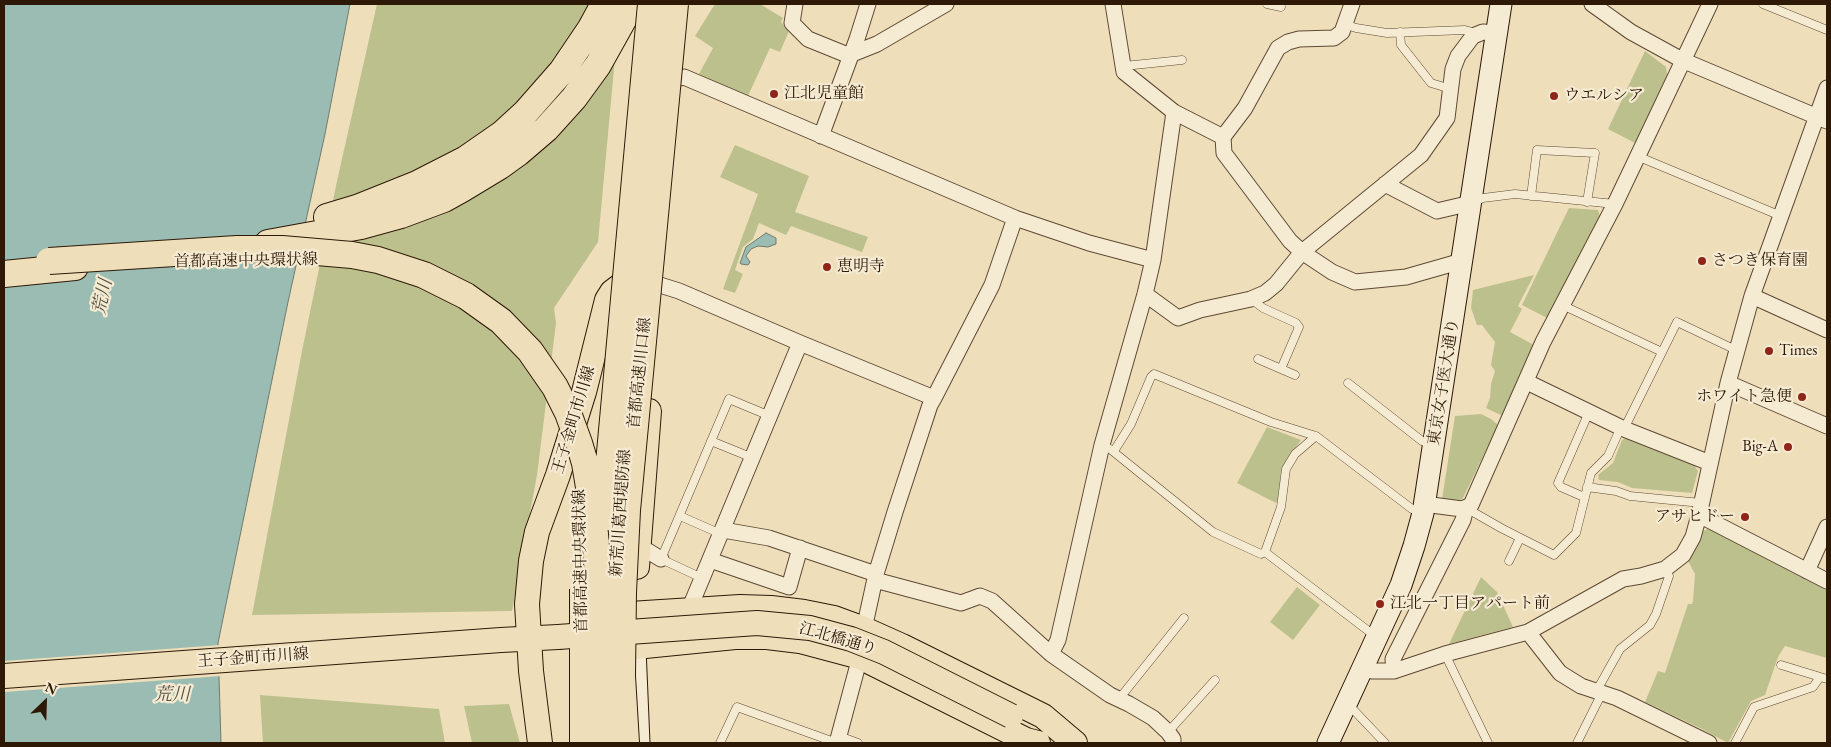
<!DOCTYPE html>
<html>
<head>
<meta charset="utf-8">
<style>
  body { margin:0 }
  #map { position:relative; width:1831px; height:747px; overflow:hidden; background:#efdeba; font-family:"EB Garamond",serif }
  canvas { display:block }
  .frame { position:absolute; inset:0; border:5px solid #2e1907; pointer-events:none }
  .north { position:absolute; left:20px; top:677px; width:50px; height:50px; -webkit-text-stroke:4px #f5ead2; paint-order:stroke; rotate:24deg; font-size:14px; font-weight:700; line-height:20px; text-align:center; color:#2e1907 }
  .north::after { content:''; display:block; margin:auto; width:18px; height:22px; background:#2e1907; clip-path:polygon(50% 0,100% 100%,50% 72%,0 100%) }
</style>
</head>
<body>
<div id="map">
<canvas width="1831" height="747"></canvas>
<div class="frame"></div>
<div class="north">N</div>
</div>
<script>
const g = document.querySelector('canvas').getContext('2d');
g.lineJoin = 'round';
function fillPath(path, color) {
  g.fillStyle = color;
  g.fill(path, 'evenodd');
}
function poly(rows) {
  const path = new Path2D();
  for (const r of rows) {
    path.moveTo(r[0], r[1]);
    for (let i = 2; i < r.length; i += 2) path.lineTo(r[i], r[i + 1]);
  }
  return path;
}
function trace(path, color, width, dash) {
  g.strokeStyle = color;
  g.lineWidth = width;
  g.lineCap = dash ? 'butt' : 'round';
  g.setLineDash(dash || []);
  g.stroke(path);
}
function label(font, color, halo, rows, align = 'center') {
  g.font = font + ' "EB Garamond","Noto Serif JP",serif';
  g.lineWidth = 4.5;
  g.setLineDash([]);
  g.textBaseline = 'middle';
  g.strokeStyle = halo;
  g.fillStyle = color;
  for (const [text, x, y, turn = 0] of rows) {
    g.save();
    g.translate(x, y);
    g.rotate((+turn || 0) * Math.PI / 180);
    g.textAlign = isNaN(turn) ? turn : align;
    if (halo) g.strokeText(text, 0, 0);
    g.fillText(text, 0, 0);
    g.restore();
  }
}
fillPath(poly([
  [377,4,620,4,598,242,554,308,556,323,537,475,512,611,252,615,302,351,337,181],
  [715,4,760,4,783,18,781,22,789,31,780,52,770,48,747,98,699,74,713,48,695,36],
  [1645,51,1666,67,1667,75,1635,143,1608,129],
  [735,145,809,176,795,212,868,237,862,252,791,226,786,235,759,223,753,239,743,247,735,270,743,274,735,293,723,289,758,194,720,177],
  [1569,208,1598,210,1600,216,1547,318,1522,305],
  [1534,275,1518,306,1522,309,1510,332,1534,345,1503,416,1486,408,1490,398,1491,384,1495,371,1491,365,1495,342,1482,325,1477,325,1471,308,1473,290],
  [1481,414,1491,419,1498,425,1463,498,1458,502,1442,499,1455,416],
  [1267,427,1301,440,1285,463,1281,473,1278,500,1276,503,1237,483],
  [1626,438,1694,465,1698,471,1692,493,1632,488,1618,482,1599,480,1598,475,1613,463,1622,440],
  [1710,528,1827,590,1827,658,1785,646,1778,657,1765,695,1751,701,1728,743,1702,729,1645,702,1658,671,1665,673,1688,604,1692,604,1693,601,1695,574,1688,561,1703,531],
  [1481,577,1497,592,1513,627,1449,644],
  [1297,587,1320,605,1293,640,1270,622],
  [260,695,439,709,445,743,263,743],
  [509,704,520,743,472,743,464,706]
]), '#bcc08d');
const water = poly([
  [4,4,350,4,325,134,288,302,218,643,221,743,4,743,4,4],
  [766,233,776,238,776,244,768,247,758,246,751,249,746,256,750,262,748,265,741,264,740,263,746,247,766,233]
]);
fillPath(water, '#9abcb3');
trace(water, '#6f7b6e', 1);
fillPath(poly([
  [220,645,221,676,4,692,4,661]
]), '#efdeba');
const lane = poly([
  [1267,4,1281,7],
  [1763,4,1827,30],
  [1344,24,1356,28,1387,33,1465,30,1476,33],
  [1400,32,1401,45,1431,83,1451,89],
  [1124,66,1182,60],
  [1637,156,1781,216],
  [1531,196,1537,150,1595,153,1587,202],
  [1473,202,1483,198,1515,194,1615,204],
  [1251,299,1263,308,1296,323,1299,327,1281,369],
  [1562,305,1662,352],
  [1258,359,1295,375],
  [1348,383,1422,441,1432,444],
  [1624,429,1677,322,1738,351],
  [711,441,753,458],
  [1110,449,1213,532,1261,554,1265,552,1375,636],
  [1114,451,1131,424,1151,377,1154,374,1271,422,1316,436,1412,509,1421,512],
  [1587,487,1616,491,1630,496,1701,503],
  [1584,497,1561,487,1558,483,1589,412],
  [1466,508,1501,528,1554,555,1576,533,1591,473,1608,456,1621,427],
  [680,516,721,534],
  [1265,552,1281,507,1286,469,1295,454,1316,436],
  [1509,561,1520,538],
  [702,578,661,559,729,399,770,416],
  [1445,654,1488,743],
  [1781,665,1827,679],
  [1596,692,1620,649,1650,625,1656,614,1669,576,1665,569],
  [1119,699,1184,618],
  [1347,703,1385,743],
  [1168,732,1215,680],
  [839,736,858,743],
  [720,743,737,707,837,743],
  [1577,743,1602,693],
  [1735,743,1754,707,1813,687,1820,677]
]);
const street = poly([
  [795,4,792,23,808,39,845,54,852,54,877,44,946,4],
  [1113,4,1124,72,1174,112,1223,137,1224,153,1290,241,1302,252,1332,272,1355,282,1406,277,1462,261],
  [1592,4,1631,32,1682,60,1827,121],
  [663,82,684,77,1015,218,1089,243,1153,260],
  [1827,88,1752,296,1728,383,1699,515,1827,581],
  [821,136,857,39,868,4],
  [1223,137,1245,108,1278,48,1288,42,1299,39,1334,38,1342,32,1352,4],
  [1385,184,1437,211,1471,203],
  [660,285,679,291,800,343,934,398,992,285,1015,218],
  [1145,294,1178,318,1200,310,1251,299,1265,293,1276,284,1302,252,1421,155,1447,118,1453,69,1458,56,1473,36,1483,32,1496,33],
  [1752,296,1827,330],
  [1527,382,1624,429,1710,463],
  [1728,383,1827,426],
  [1424,504,1462,509,1471,505,1543,342,1615,204,1710,4],
  [723,530,769,538,876,574],
  [638,545,661,559],
  [710,560,789,587,800,548],
  [1807,571,1827,527],
  [875,580,961,603,980,596,992,601,1051,654,1110,695,1129,704,1153,718,1168,732,1173,739,1173,743],
  [688,612,800,343],
  [864,629,876,574,895,512,930,405,934,398],
  [1528,632,1560,673,1581,686,1617,698,1709,743],
  [1051,654,1058,640,1102,445,1145,294,1153,260,1174,112],
  [1363,669,1372,671,1394,671,1445,654,1528,632,1623,579,1641,576,1665,569,1683,555,1693,537,1699,515],
  [1394,671,1393,659,1463,520,1466,508],
  [837,743,860,657]
]);
const secondary = poly([
  [635,648,639,743],
  [1328,743,1401,585,1414,546,1423,513,1501,4]
]);
const primary = poly([
  [637,567,649,411],
  [614,615,740,607,771,608,804,612,834,618,864,629,902,646,1043,716,1075,743],
  [615,649,735,637,767,637,800,641,860,657,1026,740,1038,743],
  [4,676,501,640,558,637],
  [540,743,531,671,527,604,531,561,537,532,558,475,584,392,607,300,612,292,620,286,629,284,640,284]
]);
const highway = poly([
  [327,217,357,208,417,184,466,159,502,134,526,112,562,71,591,28,604,4],
  [268,243,361,226,401,215,444,199,462,189,500,166,518,153,546,129,574,98,598,65,632,4],
  [4,274,75,267]
]);
trace(lane, '#5e4a34', 9);
trace(street, '#5e4a34', 17);
trace(secondary, '#2e1907', 23);
trace(primary, '#2e1907', 26);
trace(highway, '#2e1907', 28);
trace(lane, '#f5ead2', 8);
trace(street, '#f5ead2', 15);
trace(secondary, '#f5ead2', 21);
trace(primary, '#efdeba', 24);
trace(highway, '#efdeba', 26);
const primaryBridge = poly([
  [558,637,757,623,810,628,851,639,884,652,1011,716]
]);
const highwayBridge = poly([
  [49,261,237,249,282,249,352,255,378,260,424,275,466,296,501,321,530,351,555,387,568,413,579,443,585,463,593,511,596,546,608,743],
  [604,518,651,4],
  [583,743,583,589],
  [626,743,622,676,623,592,627,510,675,4]
]);
trace(primaryBridge, '#2e1907', 26, []);
trace(highwayBridge, '#2e1907', 28, []);
trace(primaryBridge, '#efdeba', 24);
trace(highwayBridge, '#efdeba', 26);
for (const [x, y, r, color] of [
  [774,94,5,"#8f2418"],
  [1554,96,5,"#8f2418"],
  [1702,261,5,"#8f2418"],
  [827,267,5,"#8f2418"],
  [1769,351,5,"#8f2418"],
  [1802,397,5,"#8f2418"],
  [1788,447,5,"#8f2418"],
  [1745,517,5,"#8f2418"],
  [1380,604,5,"#8f2418"]
]) {
  const dot = new Path2D();
  dot.arc(x, y, r, 0, 2 * Math.PI);
  g.fillStyle = color;
  g.fill(dot);
  trace(dot, '#f5ead2', 2);
}
label('16px', '#2e1907', '#f5ead2', [
  ["江北児童館",784,94],
  ["ウエルシア",1564,96],
  ["さつき保育園",1712,261],
  ["恵明寺",837,267],
  ["Times",1779,351],
  ["ホワイト急便",1792,397,"right"],
  ["Big-A",1778,447,"right"],
  ["アサヒドー",1735,517,"right"],
  ["江北一丁目アパート前",1390,604]
], 'left');
label('16px', '#2e1907', '#f5ead2', [
  ["首都高速中央環状線",246,261,-1],
  ["首都高速川口線",640,373,-84],
  ["東京女子医大通り",1444,382,-81],
  ["王子金町市川線",574,420,-73],
  ["新荒川葛西堤防線",621,513,-86],
  ["首都高速中央環状線",581,561,-91],
  ["江北橋通り",838,639,16],
  ["王子金町市川線",253,658,-4]
]);
label('italic 18px', '#545243', '#f5ead2', [
  ["荒川",103,297,-78],
  ["荒川",172,695]
]);
</script>
</body>
</html>
